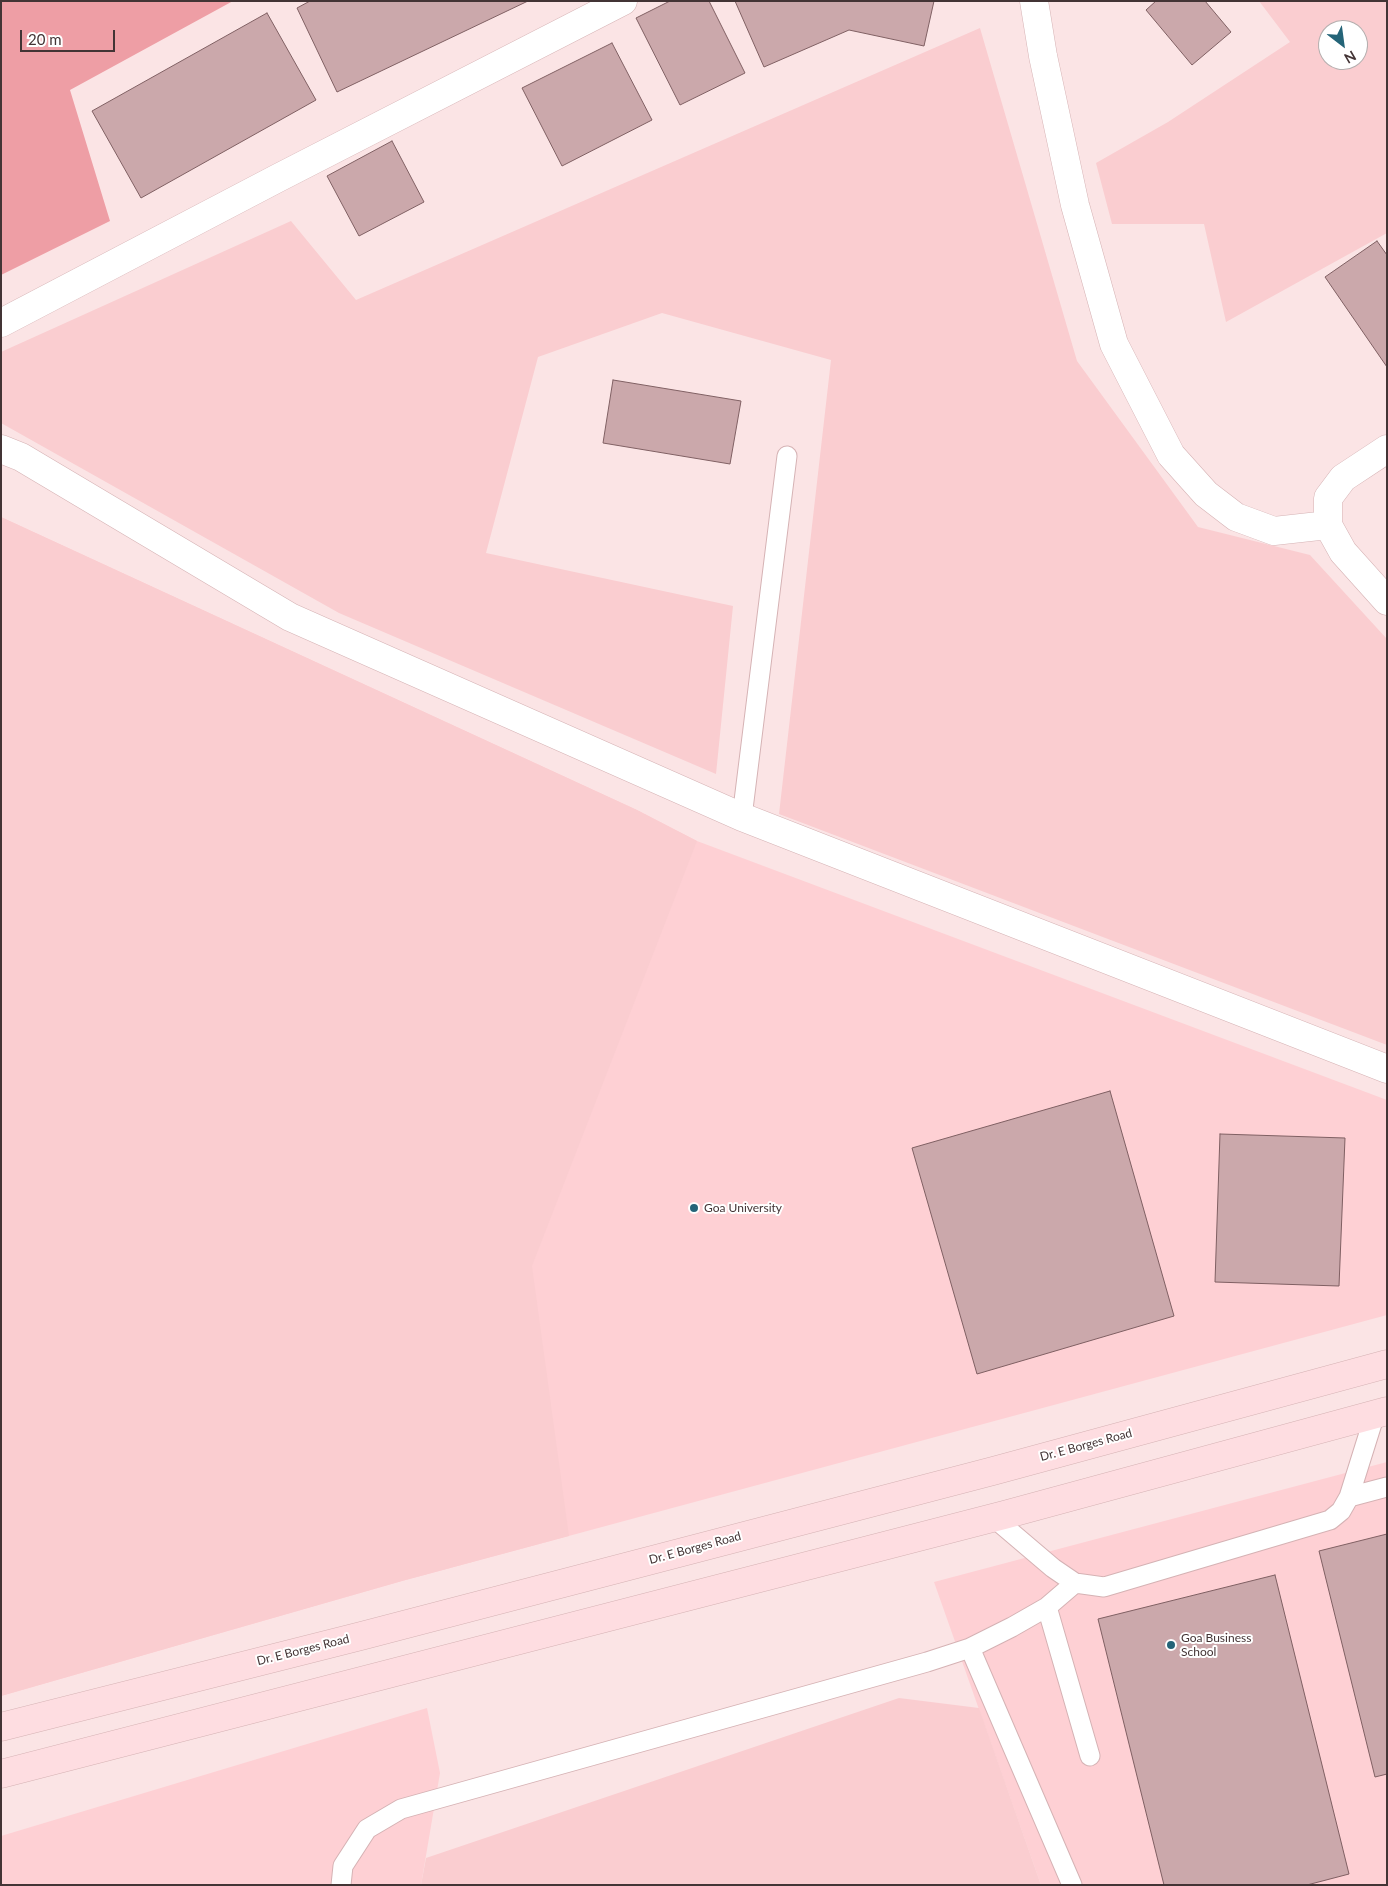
<!DOCTYPE html>
<html>
<head>
<meta charset="utf-8">
<style>
  body { margin:0 }
  #map { position:relative; width:1388px; height:1886px; overflow:hidden; background:#fbe4e5; font-family:Lato,sans-serif }
  canvas { display:block }
  .frame { position:absolute; inset:0; border:2px solid #433435; pointer-events:none }
  .north { position:absolute; left:1318px; top:20px; width:50px; height:50px; box-sizing:border-box; background:#fff; border:1px solid #b4aeae; border-radius:50%; rotate:150deg; font-size:14px; font-weight:700; line-height:20px; text-align:center; color:#433435 }
  .north::after { content:''; display:block; margin:auto; width:18px; height:22px; background:#246478; clip-path:polygon(50% 0,100% 100%,50% 72%,0 100%) }
  .scale { position:absolute; left:20px; top:30px; width:95px; height:22px; box-sizing:border-box; border:2px solid #433435; border-top:0; padding-left:6px; font-size:15px; line-height:18px; white-space:nowrap; color:#433435; -webkit-text-stroke:4px #fff; paint-order:stroke }
</style>
</head>
<body>
<div id="map">
<canvas width="1388" height="1886"></canvas>
<div class="frame"></div>
<div class="north">N</div>
<div class="scale">20 m</div>
</div>
<script>
const g = document.querySelector('canvas').getContext('2d');
g.lineJoin = 'round';
function fillPath(path, color) {
  g.fillStyle = color;
  g.fill(path, 'evenodd');
}
function poly(rows) {
  const path = new Path2D();
  for (const r of rows) {
    path.moveTo(r[0], r[1]);
    for (let i = 2; i < r.length; i += 2) path.lineTo(r[i], r[i + 1]);
  }
  return path;
}
function trace(path, color, width, dash) {
  g.strokeStyle = color;
  g.lineWidth = width;
  g.lineCap = dash ? 'butt' : 'round';
  g.setLineDash(dash || []);
  g.stroke(path);
}
function label(font, color, halo, rows, align = 'center') {
  g.font = font + ' Lato,sans-serif';
  g.lineWidth = 4;
  g.setLineDash([]);
  g.textBaseline = 'middle';
  g.strokeStyle = halo;
  g.fillStyle = color;
  for (const [text, x, y, turn = 0] of rows) {
    g.save();
    g.translate(x, y);
    g.rotate((+turn || 0) * Math.PI / 180);
    g.textAlign = isNaN(turn) ? turn : align;
    if (halo) g.strokeText(text, 0, 0);
    g.fillText(text, 0, 0);
    g.restore();
  }
}
fillPath(poly([
  [1,517,637,810,697,841,1387,1100,1387,1315,402,1581,1,1696],
  [1387,1462,1387,1885,1041,1885,934,1582],
  [427,1708,440,1773,421,1885,1,1885,1,1836]
]), '#fed0d4');
fillPath(poly([
  [1259,1,1387,1,1387,233,1226,322,1204,224,1112,224,1096,163,1168,122,1290,42],
  [1328,30,1358,30,1358,60,1328,60],
  [980,28,1077,361,1198,527,1310,555,1387,639,1387,1045,779,814,831,360,662,313,538,357,486,553,733,606,716,774,339,613,1,423,1,352,291,221,356,300],
  [1,517,637,810,697,841,532,1266,569,1536,402,1581,1,1696],
  [899,1698,979,1708,1041,1885,421,1885,426,1858]
]), '#facdd0');
fillPath(poly([
  [1,1,233,1,70,90,110,221,1,275]
]), '#ee9ea5');
const building = poly([
  [310,1,528,1,337,92,297,8,310,1],
  [670,1,709,1,745,73,680,105,636,18,670,1],
  [735,1,934,1,924,46,849,30,764,67,735,1],
  [1156,1,1205,1,1231,32,1192,65,1146,10,1156,1],
  [267,13,316,100,141,198,92,111,267,13],
  [612,43,652,120,562,166,522,88,612,43],
  [392,141,424,202,359,236,327,176,392,141],
  [1377,241,1387,255,1387,367,1325,277,1377,241],
  [613,380,741,401,730,464,603,443,613,380],
  [1110,1091,1174,1316,977,1374,912,1148,1110,1091],
  [1220,1134,1345,1138,1339,1286,1215,1282,1220,1134],
  [1387,1534,1387,1774,1375,1777,1319,1551,1387,1534],
  [1275,1575,1349,1874,1307,1885,1164,1885,1098,1619,1275,1575]
]);
fillPath(building, '#cba8ab');
trace(building, '#806063', 1);
const service = poly([
  [742,817,787,456],
  [1349,1497,1387,1487],
  [993,1517,1053,1568,1075,1583,1104,1587,1330,1520,1341,1511,1349,1497,1375,1414],
  [1047,1607,1090,1756],
  [970,1648,1072,1885],
  [341,1885,343,1866,367,1829,401,1809,927,1662,970,1648,1012,1627,1047,1607,1075,1583]
]);
const minor = poly([
  [1034,1,1043,56,1075,205,1114,344,1171,455,1206,494,1236,517,1274,531,1328,525],
  [1,323,278,178,623,1],
  [1,449,21,457,290,617,742,817,1387,1069],
  [1387,449,1343,478,1328,498,1328,525,1343,552,1387,601]
]);
const secondary = poly([
  [1,1727,361,1636,993,1471,1387,1364],
  [1,1774,1004,1515,1387,1411]
]);
trace(service, '#d5b2b4', 21);
trace(minor, '#d5b2b4', 29);
trace(secondary, '#d5b2b4', 29);
trace(service, '#fff', 19);
trace(minor, '#fff', 28);
trace(secondary, '#fedde1', 28);
for (const [x, y, r, color] of [
  [694,1208,5,"#246478"],
  [1171,1645,5,"#246478"]
]) {
  const dot = new Path2D();
  dot.arc(x, y, r, 0, 2 * Math.PI);
  g.fillStyle = color;
  g.fill(dot);
  trace(dot, '#fff', 2);
}
label('12px', '#433435', '#fff', [
  ["Goa University",704,1208],
  ["Goa Business",1181,1638],
  ["School",1181,1652]
], 'left');
label('12px', '#433435', '#fff', [
  ["Dr. E Borges Road",1086,1445,-15],
  ["Dr. E Borges Road",695,1548,-15],
  ["Dr. E Borges Road",303,1650,-14]
]);
</script>
</body>
</html>
